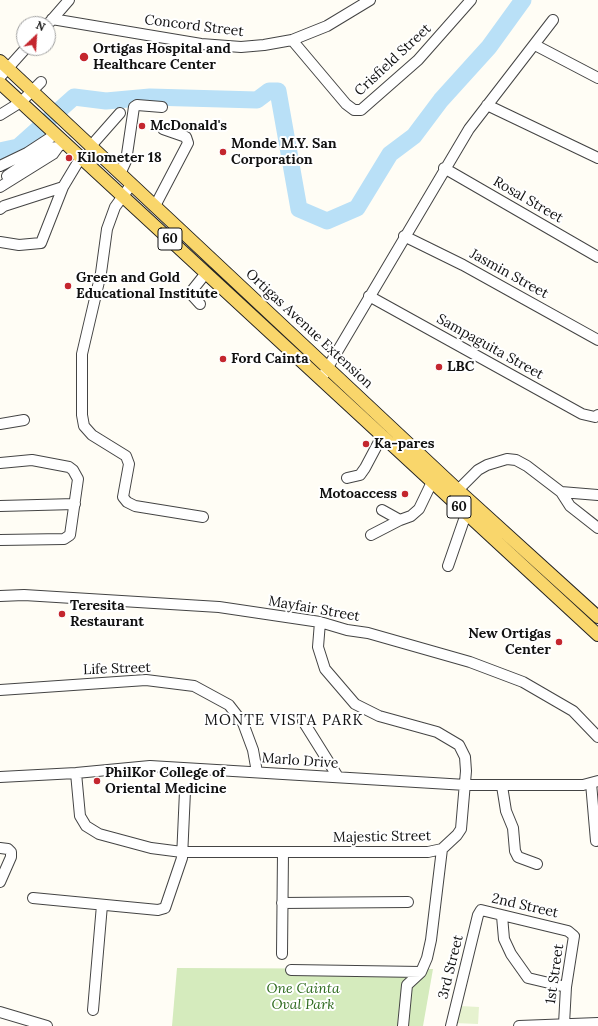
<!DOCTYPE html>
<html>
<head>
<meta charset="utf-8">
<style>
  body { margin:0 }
  #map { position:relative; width:598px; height:1026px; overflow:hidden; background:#fffdf5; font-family:Lora,serif }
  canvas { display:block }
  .north { position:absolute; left:16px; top:16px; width:40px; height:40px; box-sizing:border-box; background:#fff; border:1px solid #a0a0a0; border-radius:50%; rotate:25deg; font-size:11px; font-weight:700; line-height:16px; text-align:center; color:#111 }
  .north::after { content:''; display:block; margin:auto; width:14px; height:18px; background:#c4262e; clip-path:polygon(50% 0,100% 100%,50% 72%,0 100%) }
</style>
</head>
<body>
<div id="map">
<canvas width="598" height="1026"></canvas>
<div class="north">N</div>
</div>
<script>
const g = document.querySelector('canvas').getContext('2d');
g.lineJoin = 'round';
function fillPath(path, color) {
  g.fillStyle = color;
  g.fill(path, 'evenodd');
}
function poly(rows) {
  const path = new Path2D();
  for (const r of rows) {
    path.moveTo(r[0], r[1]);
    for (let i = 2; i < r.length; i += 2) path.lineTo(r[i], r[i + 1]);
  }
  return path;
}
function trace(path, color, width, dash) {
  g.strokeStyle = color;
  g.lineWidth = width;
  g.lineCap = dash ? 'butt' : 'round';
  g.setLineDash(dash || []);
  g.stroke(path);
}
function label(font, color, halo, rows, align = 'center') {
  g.font = font + ' Lora,serif';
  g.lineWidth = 4;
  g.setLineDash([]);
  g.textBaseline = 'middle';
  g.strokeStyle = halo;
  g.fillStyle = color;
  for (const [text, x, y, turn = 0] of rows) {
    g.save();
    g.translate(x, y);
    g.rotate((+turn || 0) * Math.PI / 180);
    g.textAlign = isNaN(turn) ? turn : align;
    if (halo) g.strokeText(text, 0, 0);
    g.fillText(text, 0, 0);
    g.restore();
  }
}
fillPath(poly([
  [177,968,433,969,423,1026,172,1026]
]), '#d5ebbd');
fillPath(poly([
  [460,1006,479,1007,478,1024,454,1023]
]), '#e6f2cf');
trace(poly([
  [0,151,18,147,74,97,106,101,150,97,257,100,269,91,278,91,299,209,327,221,357,208,390,154,414,136,441,100,489,47,523,0]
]), '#b9e0f7', 17);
const minor = poly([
  [52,19,201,44,241,47,264,45,292,40,327,26,370,0],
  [49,23,69,0],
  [292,40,346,104,354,110,361,110,418,60,471,0],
  [535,45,598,78],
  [0,77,26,48],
  [487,105,598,158],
  [0,115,21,102,41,82],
  [90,147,120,113],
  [0,166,27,153,56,134],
  [444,168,598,257],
  [120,174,126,161,134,107,137,105,162,107],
  [7,176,48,148,58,147],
  [131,185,115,207,107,229,101,273,82,354,82,415,84,426,92,435,126,456,129,464,123,497,127,502,135,506,203,517],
  [0,187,53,154,58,147,65,142],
  [155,206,188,143,186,137,163,129],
  [0,209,4,206,63,187],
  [404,236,463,265,598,340],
  [0,242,19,245,41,243,63,187,81,157],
  [369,296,582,414,595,417,598,415],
  [200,304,190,293,206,273],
  [321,379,469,129,553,20],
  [0,424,24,420],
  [0,463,32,460,69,467,73,470,78,479,70,535,64,539,0,540],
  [347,478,360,475,365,468,382,436],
  [561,492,570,506,598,528],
  [453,495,478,470,487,465,507,459,516,460,527,466,561,492,598,495],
  [0,506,75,504],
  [382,510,400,520],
  [371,535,400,520,411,516,419,509,432,482],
  [448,566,466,514],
  [0,596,24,595,219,607,320,622,347,630,368,633,470,662,523,682,573,711,598,737],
  [0,690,146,680,194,686,229,705,243,723,253,750,257,772],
  [303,721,338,777],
  [76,773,80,816,86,826,99,834,151,848,182,852,428,852,442,849,457,835,461,829,466,771,465,757,459,745,437,732,379,716,355,704,325,669,318,647,320,622],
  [0,777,76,773,150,766,466,785,583,785,598,781],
  [591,783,596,841],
  [502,786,506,811,513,828,515,851,518,857,537,864],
  [0,848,8,849,11,852,11,857,0,882],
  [33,898,158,910,165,908,182,858,185,791],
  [282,903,408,902],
  [502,916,504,939,511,954,528,978,566,987],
  [282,954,283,852],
  [291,970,421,972],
  [93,1010,102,905],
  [0,1012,47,1026],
  [403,1026,407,985,421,972,427,958,431,940,442,849],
  [451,1026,478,915,481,910,568,931,574,936,566,987,564,1024],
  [519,1026,598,1023]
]);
const major = poly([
  [0,61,458,490,598,617],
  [0,83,598,635]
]);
trace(minor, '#444', 12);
trace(major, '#222', 14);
trace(minor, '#fff', 10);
trace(major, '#f9d66b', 12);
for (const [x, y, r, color] of [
  [84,57,5,"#c4262e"],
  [142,126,4,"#c4262e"],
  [223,152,4,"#c4262e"],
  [69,158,4,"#c4262e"],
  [68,286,4,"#c4262e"],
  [223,359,4,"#c4262e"],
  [439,367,4,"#c4262e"],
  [366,444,4,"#c4262e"],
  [405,494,4,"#c4262e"],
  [62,614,4,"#c4262e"],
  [559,642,4,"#c4262e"],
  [97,781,4,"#c4262e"]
]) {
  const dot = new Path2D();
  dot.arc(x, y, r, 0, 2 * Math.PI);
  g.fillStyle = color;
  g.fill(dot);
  trace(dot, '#fff', 1.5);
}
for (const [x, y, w] of [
  [170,239,24],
  [459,507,24]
]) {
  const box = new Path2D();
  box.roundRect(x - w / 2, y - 11, w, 22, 3);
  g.fillStyle = '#fff';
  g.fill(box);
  trace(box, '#111', 1);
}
label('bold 13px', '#111', null, [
  ["60",170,239],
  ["60",459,507]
]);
label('14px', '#111', '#fff', [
  ["Concord Street",194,26,7],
  ["Crisfield Street",393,60,-43],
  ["Rosal Street",528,200,30],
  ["Jasmin Street",509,274,29],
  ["Ortigas Avenue Extension",309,329,43],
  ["Sampaguita Street",490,347,29],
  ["Mayfair Street",314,609,10],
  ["Life Street",117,669,-2],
  ["Marlo Drive",300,761,4],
  ["Majestic Street",382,837,-1],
  ["2nd Street",525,906,13],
  ["3rd Street",451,967,-76],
  ["1st Street",555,974,-82]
]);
label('bold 14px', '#111', '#fff', [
  ["Ortigas Hospital and",93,49],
  ["Healthcare Center",93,65],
  ["McDonald's",150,126],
  ["Monde M.Y. San",231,144],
  ["Corporation",231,160],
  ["Kilometer 18",77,158],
  ["Green and Gold",76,278],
  ["Educational Institute",76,294],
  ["Ford Cainta",231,359],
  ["LBC",447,367],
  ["Ka-pares",374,444],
  ["Motoaccess",397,494,"right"],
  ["Teresita",70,606],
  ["Restaurant",70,622],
  ["New Ortigas",551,634,"right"],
  ["Center",551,650,"right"],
  ["PhilKor College of",105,773],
  ["Oriental Medicine",105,789]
], 'left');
label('italic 14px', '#2f6b1f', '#fff', [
  ["One Cainta",303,989],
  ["Oval Park",303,1005]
]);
g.letterSpacing = '1px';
label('15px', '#111', '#fff', [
  ["MONTE VISTA PARK",284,721]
]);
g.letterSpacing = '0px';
</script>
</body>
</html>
